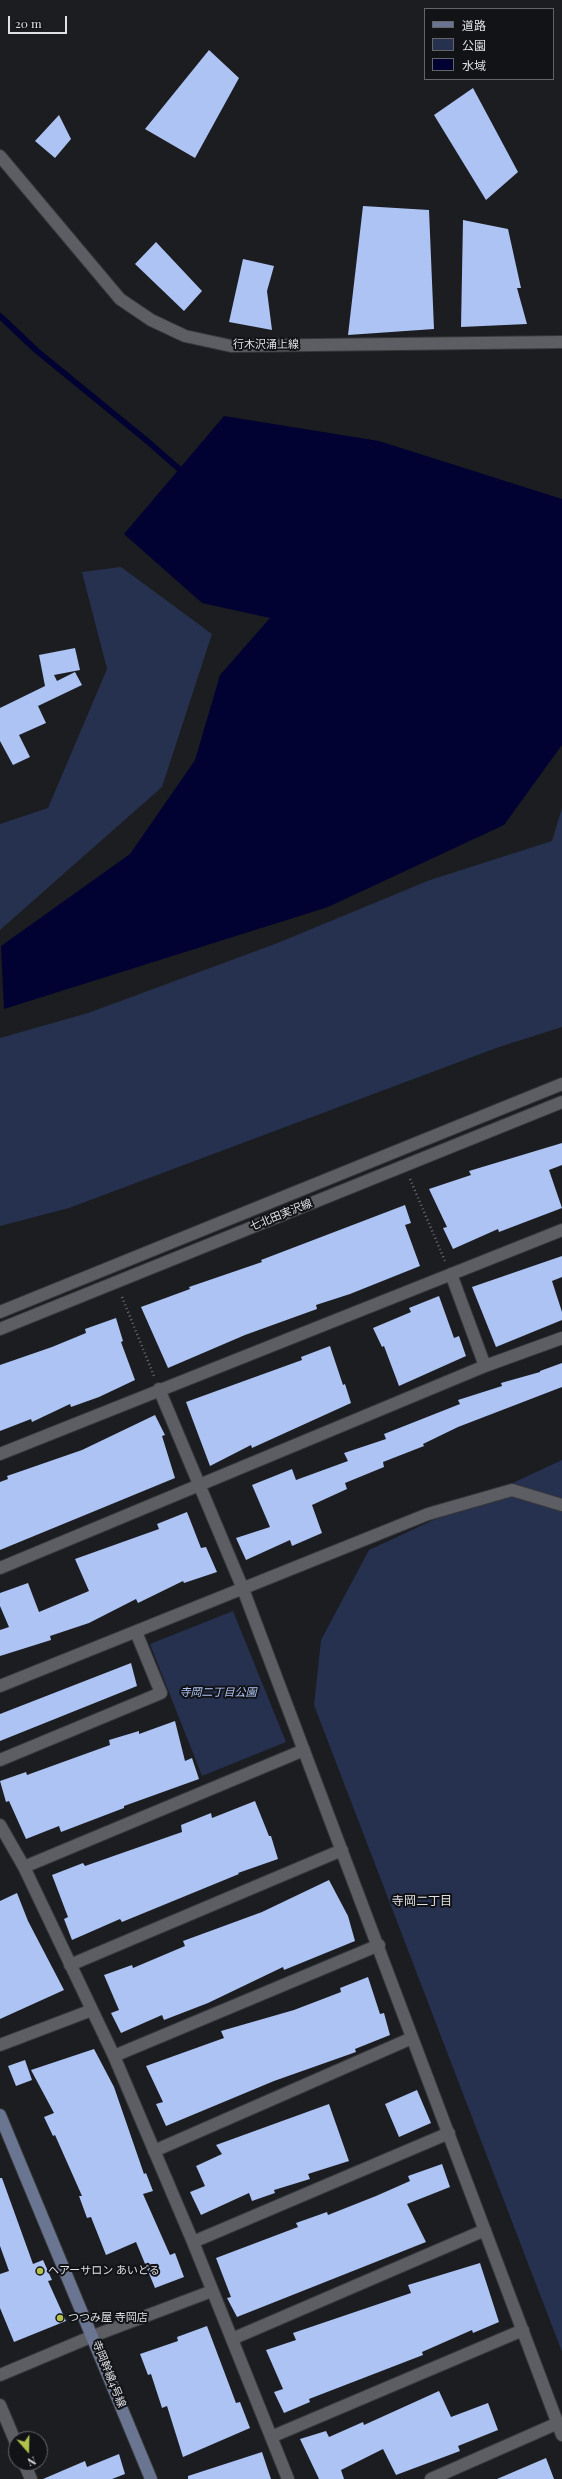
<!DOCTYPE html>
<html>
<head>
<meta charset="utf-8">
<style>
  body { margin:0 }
  #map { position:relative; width:562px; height:2479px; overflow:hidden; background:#1b1d21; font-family:"Playfair Display","Noto Sans JP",serif }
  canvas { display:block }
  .legend { position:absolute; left:424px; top:8px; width:130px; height:72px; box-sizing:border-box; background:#121317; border:1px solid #646569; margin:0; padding:5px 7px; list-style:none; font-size:12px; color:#e0e1e4 }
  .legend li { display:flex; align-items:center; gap:8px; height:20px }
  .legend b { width:20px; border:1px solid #646569 }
  .north { position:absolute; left:8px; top:2431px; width:40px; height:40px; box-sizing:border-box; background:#121317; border:1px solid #646569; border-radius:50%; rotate:160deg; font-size:11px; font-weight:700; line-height:16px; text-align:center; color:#e0e1e4 }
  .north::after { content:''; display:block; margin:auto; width:14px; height:18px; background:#b2c24b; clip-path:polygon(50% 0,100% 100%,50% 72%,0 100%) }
  .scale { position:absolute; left:8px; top:16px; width:59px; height:18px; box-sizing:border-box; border:2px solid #e0e1e4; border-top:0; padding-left:5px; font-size:12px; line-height:14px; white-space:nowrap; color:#e0e1e4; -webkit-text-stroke:3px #121317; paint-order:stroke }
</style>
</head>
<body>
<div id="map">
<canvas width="562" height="2479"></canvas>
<ul class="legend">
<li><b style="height:5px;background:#6a7691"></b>道路</li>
<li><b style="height:11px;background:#25314e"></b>公園</li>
<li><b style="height:11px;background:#010231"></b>水域</li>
</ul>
<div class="north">N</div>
<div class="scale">20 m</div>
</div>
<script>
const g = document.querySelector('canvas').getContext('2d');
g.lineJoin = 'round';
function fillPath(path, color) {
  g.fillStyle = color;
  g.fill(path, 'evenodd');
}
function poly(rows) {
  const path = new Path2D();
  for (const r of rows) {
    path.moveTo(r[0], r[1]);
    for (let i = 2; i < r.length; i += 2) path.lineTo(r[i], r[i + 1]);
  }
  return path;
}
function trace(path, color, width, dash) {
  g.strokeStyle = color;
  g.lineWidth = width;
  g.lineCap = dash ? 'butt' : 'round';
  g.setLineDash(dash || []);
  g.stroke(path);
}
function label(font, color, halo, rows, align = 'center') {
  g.font = font + ' "Playfair Display","Noto Sans JP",serif';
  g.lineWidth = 4;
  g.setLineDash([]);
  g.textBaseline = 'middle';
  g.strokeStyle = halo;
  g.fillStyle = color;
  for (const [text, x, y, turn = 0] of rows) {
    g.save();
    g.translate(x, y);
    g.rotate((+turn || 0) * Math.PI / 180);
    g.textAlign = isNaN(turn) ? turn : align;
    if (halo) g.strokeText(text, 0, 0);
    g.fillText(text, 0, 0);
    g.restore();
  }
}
fillPath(poly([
  [121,567,212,634,162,787,0,930,0,824,48,808,107,669,82,572],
  [562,808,562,1027,499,1047,69,1208,0,1226,0,1038,88,1013,275,944,430,880,552,841],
  [562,1460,562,2352,314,1705,321,1640,369,1550],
  [233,1611,286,1742,202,1776,150,1644]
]), '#25314e');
fillPath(poly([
  [224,416,379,441,562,499,562,745,504,825,328,907,4,1009,1,946,130,854,195,760,220,675,270,618,202,603,124,534]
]), '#010231');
trace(poly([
  [0,316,37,351,146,440,185,474]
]), '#010231', 6);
fillPath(poly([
  [209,50,239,78,195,158,145,129],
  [473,88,518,172,486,200,434,115],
  [59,115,71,139,55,158,35,141],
  [363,206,429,210,434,329,348,335],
  [463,220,508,229,521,288,517,288,527,324,461,327],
  [156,242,202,291,184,311,135,264],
  [243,259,274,266,267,291,272,330,229,322],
  [75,648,80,670,54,675,57,681,75,672,82,685,38,706,46,723,19,735,30,757,13,765,0,741,0,708,45,686,39,655],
  [562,1143,562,1165,549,1170,562,1208,499,1232,498,1229,453,1249,443,1228,447,1227,429,1189,471,1175,469,1171],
  [405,1205,411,1223,405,1225,420,1266,350,1294,316,1305,317,1309,245,1335,168,1368,141,1307,190,1289,189,1287,262,1262,261,1260],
  [562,1256,562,1277,552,1281,562,1312,562,1320,496,1347,472,1287],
  [439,1296,454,1338,459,1336,466,1356,399,1386,384,1346,382,1347,373,1328,411,1312,409,1308],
  [116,1318,123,1341,121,1342,135,1380,99,1397,71,1407,70,1404,32,1422,31,1419,0,1431,0,1365,52,1347,86,1333,85,1329],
  [330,1346,343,1385,345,1384,351,1403,252,1448,251,1445,210,1466,186,1402,302,1360,301,1357],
  [562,1363,562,1387,458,1427,423,1444,424,1446,383,1462,384,1467,345,1483,347,1489,312,1505,322,1533,292,1546,290,1540,246,1560,236,1538,270,1527,252,1485,292,1469,296,1480,348,1461,344,1453,386,1439,384,1434,460,1404,458,1400,502,1386,501,1383,540,1372,540,1371],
  [155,1415,165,1435,162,1436,175,1478,0,1550,0,1482,8,1479,7,1476,82,1450],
  [187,1512,201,1548,206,1547,217,1572,184,1583,183,1581,138,1603,136,1599,89,1623,50,1636,51,1640,0,1656,0,1630,9,1627,0,1606,0,1593,28,1583,39,1612,89,1591,75,1559,159,1529,157,1524],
  [131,1663,137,1686,0,1741,0,1714],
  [175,1721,185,1761,192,1758,199,1779,124,1806,124,1808,61,1832,59,1826,26,1839,9,1801,6,1802,0,1781,26,1772,27,1775,110,1745,109,1740,139,1731,139,1734],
  [255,1801,269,1836,271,1836,278,1859,238,1873,239,1874,122,1922,120,1919,72,1940,64,1919,68,1917,52,1875,83,1863,85,1866,182,1832,181,1825,211,1813,212,1818],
  [329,1880,348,1916,355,1941,284,1970,283,1967,208,2003,164,2020,162,2015,121,2033,111,2013,119,2010,104,1975,132,1965,133,1968,185,1946,183,1941,262,1912],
  [17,1893,28,1921,64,1990,0,2019,0,1901],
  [368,1977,380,2014,384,2013,390,2035,355,2049,356,2052,274,2081,166,2126,156,2104,163,2102,146,2066,224,2038,221,2031,294,2010,341,1992,340,1988],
  [94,2049,114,2087,144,2174,146,2173,153,2191,143,2194,170,2255,175,2253,184,2277,155,2288,136,2242,106,2255,91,2217,87,2218,79,2196,82,2196,55,2135,53,2136,44,2117,54,2113,31,2070],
  [25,2060,32,2080,16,2086,8,2066],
  [417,2090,431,2123,399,2137,385,2104],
  [329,2104,349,2161,308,2174,310,2179,274,2190,275,2193,252,2201,249,2193,201,2215,190,2192,205,2186,196,2166,222,2154,216,2145],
  [442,2164,450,2187,407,2204,426,2242,237,2317,227,2298,231,2297,216,2258,298,2227,296,2223,327,2212,328,2215,376,2196,410,2181,408,2176],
  [0,2178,2,2178,33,2264,43,2260,52,2280,48,2281,66,2321,14,2342,0,2308,0,2274,9,2271,0,2246],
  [480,2263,499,2322,473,2333,472,2330,422,2352,423,2355,309,2399,310,2402,284,2413,274,2392,283,2389,266,2350,296,2340,293,2333,411,2293,408,2285],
  [207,2326,236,2403,240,2402,250,2428,183,2457,167,2406,162,2408,151,2374,148,2375,140,2354,178,2341,177,2337],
  [439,2391,451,2417,488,2403,498,2430,458,2446,460,2451,396,2475,383,2449,341,2470,344,2479,319,2479,300,2439,326,2431,329,2437,363,2422,364,2425],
  [262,2452,271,2479,188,2479,188,2476],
  [119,2454,125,2474,112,2479,43,2479,85,2461,87,2467],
  [546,2458,554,2479,497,2479]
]), '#adc3f4');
const street = poly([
  [0,156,120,299,151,320,185,336,231,346,562,342],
  [451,1274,485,1366],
  [0,1312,562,1084],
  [0,1329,562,1102],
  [159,1389,243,1589,562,2435],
  [0,1454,562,1230],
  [0,1568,485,1366,562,1338],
  [0,1686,428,1514,512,1490,562,1505],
  [0,1760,161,1693,136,1632],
  [0,1825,24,1867,114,2056,193,2242,288,2479],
  [24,1867,304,1750],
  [70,1965,342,1850],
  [0,2045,92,2010],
  [114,2056,379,1945],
  [154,2151,412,2038],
  [193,2242,449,2133],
  [232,2339,485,2230],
  [0,2375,93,2336,212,2291],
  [0,2405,16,2443],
  [271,2437,523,2330],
  [24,2463,31,2479],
  [431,2479,558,2423]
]);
const secondary = poly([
  [0,2115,151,2479]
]);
trace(street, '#36373a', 14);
trace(secondary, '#36373a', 14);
trace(poly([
  [410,1179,445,1261],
  [122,1297,154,1376]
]), '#6c6d71', 2.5, [1, 3]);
trace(street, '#5c5e63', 12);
trace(secondary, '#6a7691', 12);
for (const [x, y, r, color] of [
  [40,2271,4,"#b2c24b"],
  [60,2318,4,"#b2c24b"]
]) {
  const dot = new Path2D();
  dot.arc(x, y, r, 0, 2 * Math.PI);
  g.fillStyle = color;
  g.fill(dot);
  trace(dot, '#121317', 1.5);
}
label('11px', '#e0e1e4', '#121317', [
  ["行木沢涌上線",266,345],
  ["七北田実沢線",281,1215,-22],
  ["寺岡幹線4号線",109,2374,68]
]);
label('italic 11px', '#afc5f6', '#121317', [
  ["寺岡二丁目公園",218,1693]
]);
label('11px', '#e0e1e4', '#121317', [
  ["ヘアーサロン あいどる",48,2271],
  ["つつみ屋 寺岡店",68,2318]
], 'left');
label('12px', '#e0e1e4', '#121317', [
  ["寺岡二丁目",422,1901]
]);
</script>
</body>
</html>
